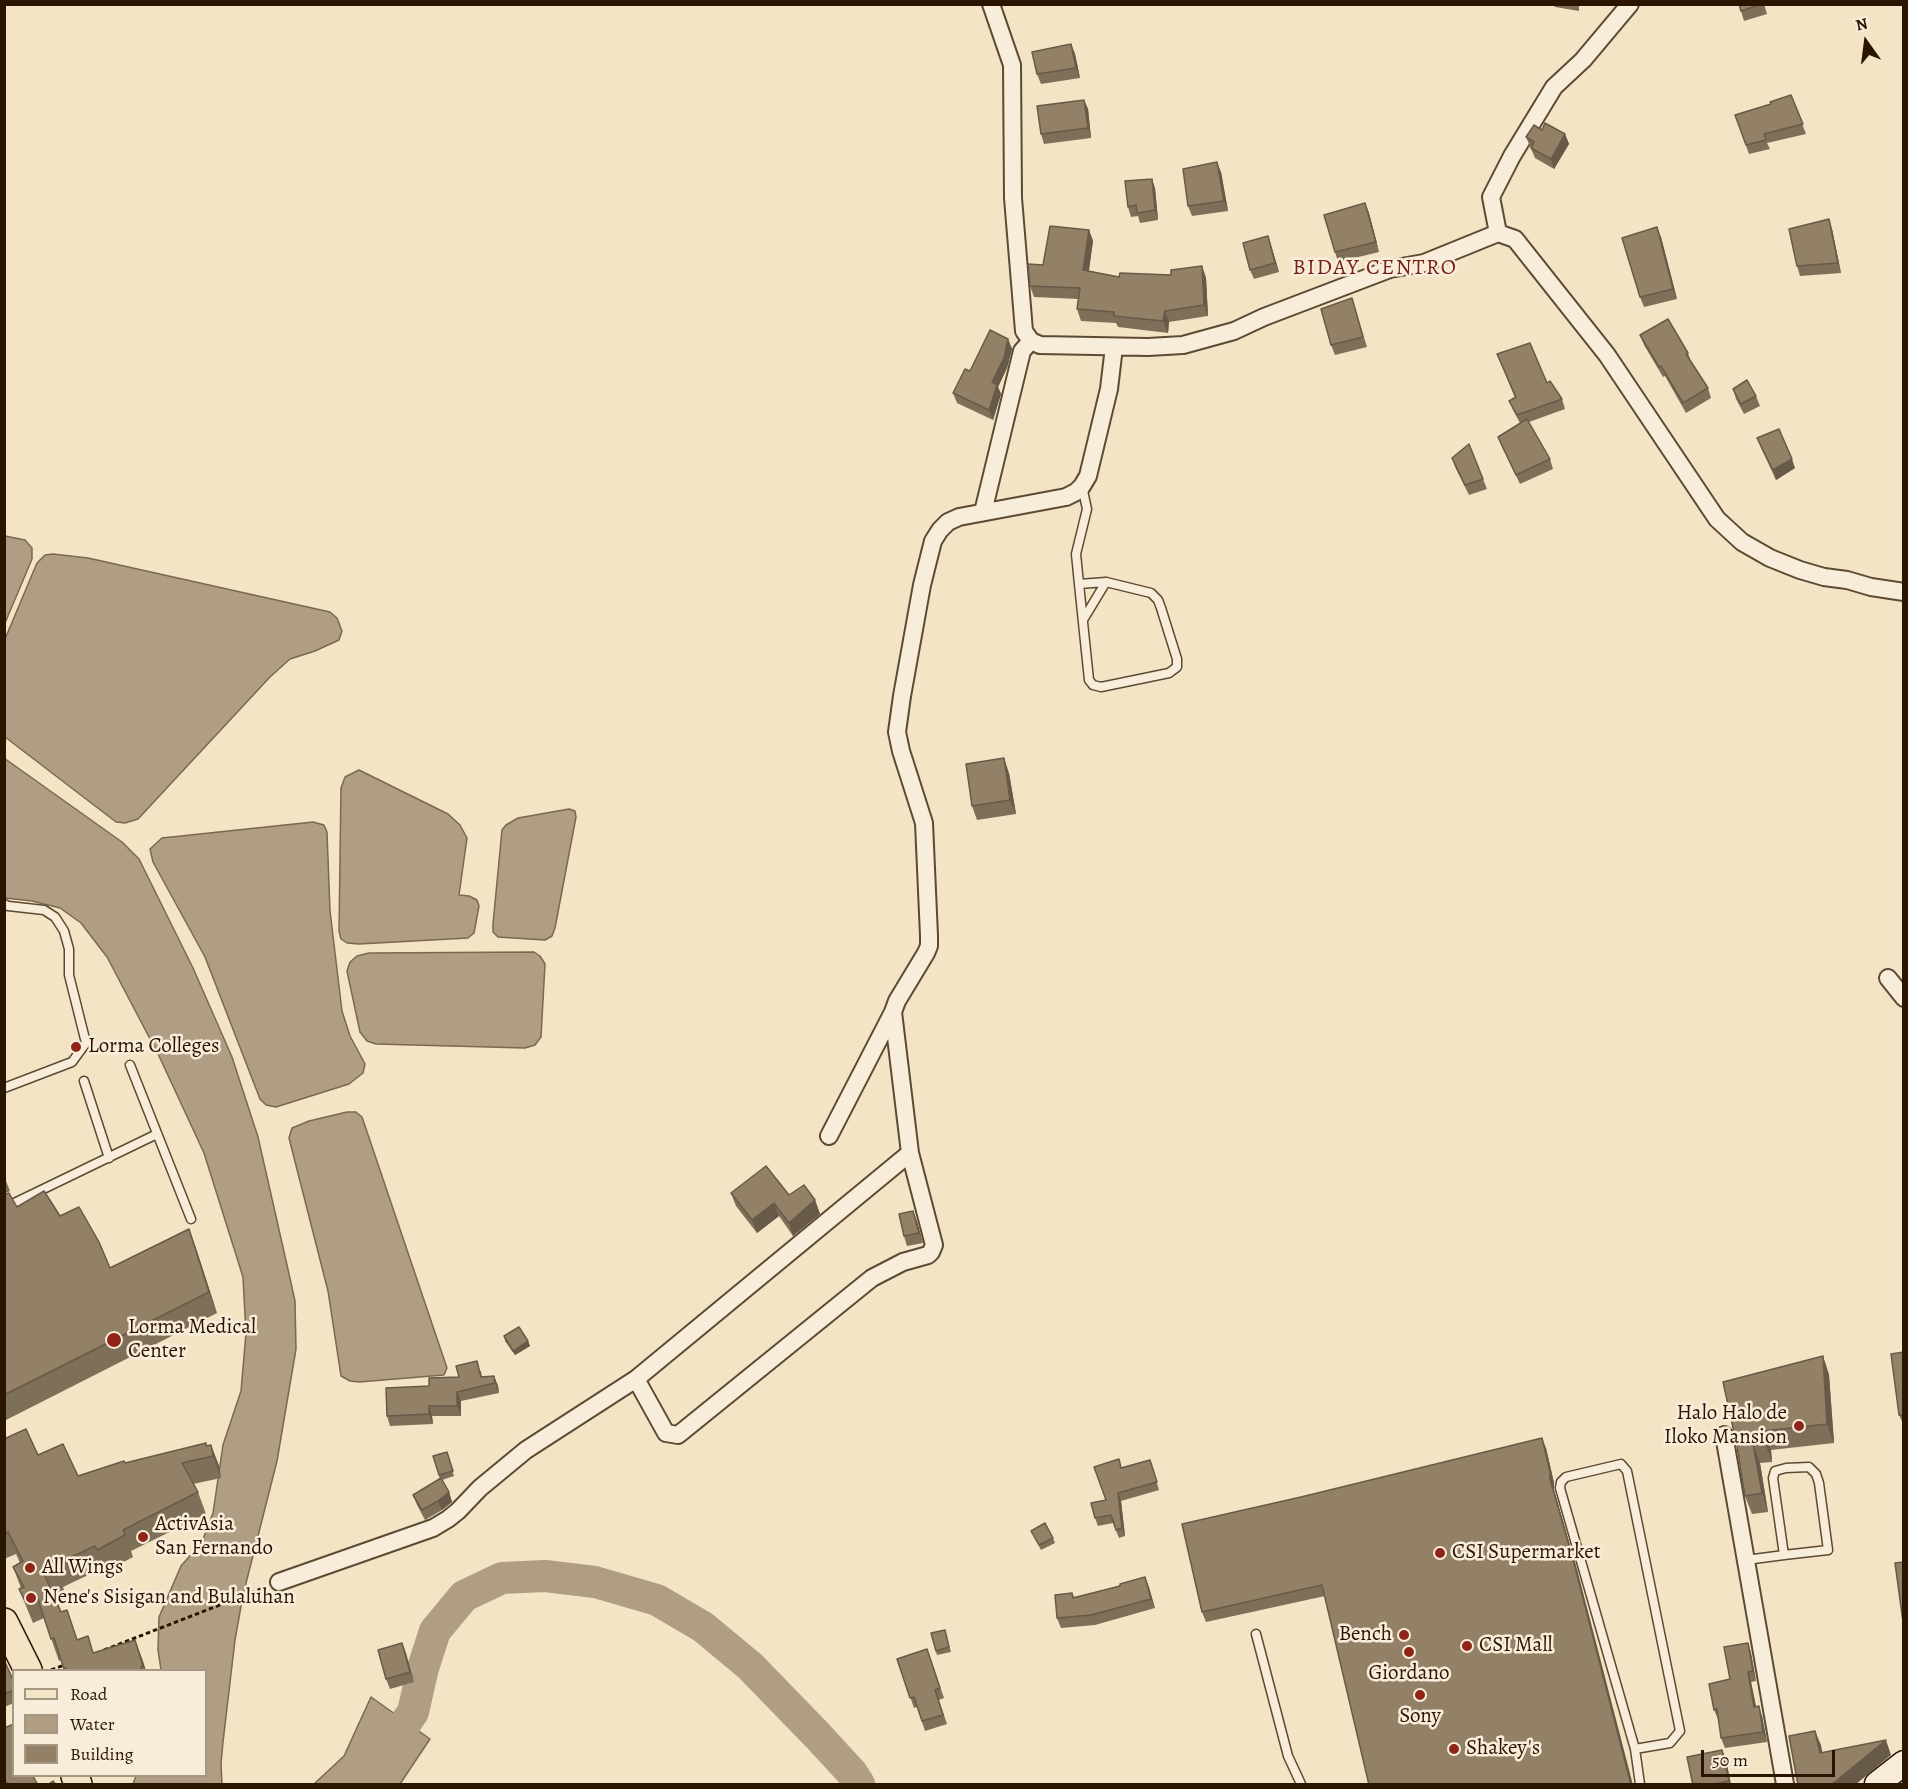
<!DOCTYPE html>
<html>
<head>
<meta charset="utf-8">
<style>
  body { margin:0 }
  #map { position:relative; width:1908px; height:1789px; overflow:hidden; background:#f4e4c6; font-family:Alegreya,serif }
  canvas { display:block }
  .frame { position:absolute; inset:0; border:6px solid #2a1600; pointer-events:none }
  .legend { position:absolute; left:12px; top:1669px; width:195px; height:108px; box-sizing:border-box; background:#f8edda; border:2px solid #a69783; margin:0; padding:8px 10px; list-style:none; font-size:18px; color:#2a1600 }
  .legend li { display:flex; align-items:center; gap:12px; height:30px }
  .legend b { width:30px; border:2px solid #a69783 }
  .north { position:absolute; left:1836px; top:12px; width:60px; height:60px; -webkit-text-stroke:4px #f8edda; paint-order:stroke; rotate:346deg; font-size:16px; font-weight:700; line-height:24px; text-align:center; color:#2a1600 }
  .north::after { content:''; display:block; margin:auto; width:21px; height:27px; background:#2a1600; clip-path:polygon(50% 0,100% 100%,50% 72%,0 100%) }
  .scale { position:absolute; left:1701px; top:1750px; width:134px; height:27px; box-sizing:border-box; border:3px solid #2a1600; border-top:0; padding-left:8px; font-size:18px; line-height:21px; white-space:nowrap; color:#2a1600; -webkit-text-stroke:4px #f8edda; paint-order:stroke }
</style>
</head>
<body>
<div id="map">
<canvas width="1908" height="1789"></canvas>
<div class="frame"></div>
<ul class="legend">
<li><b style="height:8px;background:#f4e4c6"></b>Road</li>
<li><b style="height:16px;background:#af9e83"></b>Water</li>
<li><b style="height:16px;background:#938167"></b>Building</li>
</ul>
<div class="north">N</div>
<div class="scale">50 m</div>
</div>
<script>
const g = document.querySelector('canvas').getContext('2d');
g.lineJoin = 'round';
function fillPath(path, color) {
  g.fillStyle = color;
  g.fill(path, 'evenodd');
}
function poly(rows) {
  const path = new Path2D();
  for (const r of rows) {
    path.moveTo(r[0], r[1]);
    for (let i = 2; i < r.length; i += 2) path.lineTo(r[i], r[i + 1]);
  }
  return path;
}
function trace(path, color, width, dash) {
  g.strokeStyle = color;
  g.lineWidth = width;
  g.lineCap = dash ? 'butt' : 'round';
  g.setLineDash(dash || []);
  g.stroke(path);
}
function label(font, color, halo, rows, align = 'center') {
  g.font = font + ' Alegreya,serif';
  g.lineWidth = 5;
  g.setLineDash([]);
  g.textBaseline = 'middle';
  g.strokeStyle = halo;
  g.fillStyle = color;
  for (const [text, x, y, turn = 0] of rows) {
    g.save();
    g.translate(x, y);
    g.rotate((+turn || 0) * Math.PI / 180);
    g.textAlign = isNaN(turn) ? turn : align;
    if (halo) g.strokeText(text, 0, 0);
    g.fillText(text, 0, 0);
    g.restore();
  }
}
const water = poly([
  [5,536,25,540,32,548,32,559,5,623,5,536],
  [53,554,88,558,330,612,337,618,342,631,339,640,315,651,290,659,270,677,138,819,125,823,116,822,5,737,5,639,37,563,45,555,53,554],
  [4,758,122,842,139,859,193,968,232,1057,258,1137,287,1265,295,1301,296,1349,277,1461,243,1595,235,1640,223,1742,221,1764,222,1784,133,1784,136,1776,206,1776,206,1670,161,1670,158,1650,159,1617,181,1566,202,1542,213,1513,223,1445,241,1391,246,1333,243,1277,204,1153,159,1056,107,957,81,923,60,908,32,901,5,898,4,758],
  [359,770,448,814,460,825,467,838,459,895,469,896,477,900,479,906,474,933,468,938,359,944,347,943,341,939,339,931,341,788,345,777,359,770],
  [569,809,575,811,576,817,555,928,552,936,545,940,498,937,493,932,493,924,502,830,506,825,518,818,569,809],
  [313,822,324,825,327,832,330,911,342,1011,350,1036,365,1064,363,1073,349,1084,276,1107,266,1105,260,1099,205,957,153,862,150,849,162,838,313,822],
  [534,952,540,956,545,964,541,1037,535,1045,525,1048,376,1044,367,1041,360,1032,347,971,350,962,357,956,369,953,534,952],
  [347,1112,356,1112,362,1117,447,1368,444,1375,359,1382,350,1381,341,1376,328,1291,289,1138,292,1128,309,1121,347,1112],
  [371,1697,430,1739,400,1784,314,1784,344,1756,371,1697]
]);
fillPath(water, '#af9e83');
trace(water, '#7a684f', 1.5);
trace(poly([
  [359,1784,371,1774,413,1712,423,1668,435,1631,464,1596,502,1578,545,1576,595,1582,657,1600,703,1627,750,1666,817,1735,852,1773,859,1784]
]), '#af9e83', 32);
const service = poly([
  [1079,584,1106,582,1151,593,1158,600,1161,608,1177,659,1177,667,1169,673,1101,687,1093,685,1089,680,1079,584,1076,554,1087,509,1082,486],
  [1083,620,1106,582],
  [4,904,8,906,44,910,55,917,64,931,69,949,69,975,86,1043,72,1062,4,1088],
  [130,1065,191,1219],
  [84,1081,109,1158],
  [4,1208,157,1134],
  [1746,1560,1784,1555,1828,1550,1819,1483,1816,1474,1809,1467,1786,1468,1775,1471,1773,1478,1784,1555],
  [1256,1634,1288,1756,1301,1784],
  [1635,1749,1670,1743,1680,1731,1627,1471,1621,1464,1566,1477,1561,1482,1560,1488,1635,1749,1640,1784]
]);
const minor = poly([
  [991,4,1012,65,1013,198,1024,331,1031,341,1040,345,1148,347,1183,345,1234,331,1264,317,1390,269,1424,263,1498,233,1515,239,1607,355,1717,519,1742,542,1770,558,1800,570,1824,577,1847,580,1871,587,1904,592],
  [1498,233,1491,197,1512,156,1554,87,1583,60,1630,4],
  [983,512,1022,351,1031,341],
  [1888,978,1904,998],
  [829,1136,893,1012],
  [636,1379,666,1433,678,1435,872,1278,903,1262,928,1255,931,1252,934,1245,910,1153],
  [1724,1435,1785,1784],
  [279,1582,433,1528,448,1519,458,1511,480,1488,526,1450,636,1379,910,1153,893,1012,897,1001,926,953,929,946,929,936,924,823,901,751,897,732,902,696,922,585,933,541,940,530,948,522,959,517,1066,497,1076,492,1082,486,1088,476,1109,389,1114,347]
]);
const secondary = poly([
  [1877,1784,1904,1763]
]);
const primary = poly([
  [4,1622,28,1670],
  [75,1776,78,1784]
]);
trace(service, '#5c4a32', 11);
trace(minor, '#5c4a32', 20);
trace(secondary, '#2a1600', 27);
trace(primary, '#2a1600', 30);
trace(poly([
  [104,1650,266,1587],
  [51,1670,67,1664]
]), '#2a1600', 3, [4.5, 3]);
trace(service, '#f8edda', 8);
trace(minor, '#f8edda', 16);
trace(secondary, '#f8edda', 24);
trace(primary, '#f4e4c6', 27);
fillPath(poly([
  [1553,4,1579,4,1579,11,1555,7],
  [1739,4,1764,4,1767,14,1744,21],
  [1071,44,1075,54,1080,78,1041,84,1037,74],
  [1791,95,1806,134,1767,143,1770,149,1749,154,1735,115,1771,104],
  [1084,100,1088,109,1091,138,1044,144,1041,134],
  [1542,130,1565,134,1569,144,1554,169,1535,158,1526,137],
  [1221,172,1228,211,1192,216,1188,206],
  [1155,188,1158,220,1140,223,1138,216,1131,217,1128,207],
  [1365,203,1369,213,1379,252,1338,262,1335,252],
  [1832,229,1841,273,1800,276,1797,266],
  [1089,230,1093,241,1089,271,1119,277,1171,275,1202,266,1206,278,1208,316,1169,322,1168,333,1118,327,1116,323,1081,321,1077,309,1078,299,1034,297,1030,286,1043,265],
  [1268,236,1279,272,1254,279,1250,270],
  [1661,237,1677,299,1644,307,1640,297],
  [1355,308,1367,347,1335,355,1331,345],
  [1640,335,1688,353,1691,362,1708,388,1711,398,1686,413,1665,376,1663,377,1644,345],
  [1008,339,1012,349,1007,368,998,387,1001,394,993,420,957,403,953,393,970,371],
  [1497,354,1547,383,1562,399,1565,409,1529,422,1550,459,1553,469,1520,484,1502,447,1498,437,1520,423,1513,410,1509,401,1515,398],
  [1733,389,1756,396,1760,406,1744,414,1736,399],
  [1757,438,1795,468,1776,480,1761,448],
  [1469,444,1487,489,1469,495,1455,467,1452,458],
  [1009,773,1016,814,977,820,972,806],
  [4,1176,10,1191,4,1194],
  [731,1193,789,1195,815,1200,820,1214,793,1236,779,1216,757,1233,736,1206],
  [4,1195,17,1207,60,1216,110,1268,189,1229,217,1313,4,1421],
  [913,1211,923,1243,907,1246,904,1236],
  [504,1336,528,1341,530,1346,515,1355,505,1341],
  [1904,1352,1904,1426,1899,1415],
  [1823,1356,1829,1375,1834,1443,1771,1450,1772,1462,1760,1463,1768,1512,1752,1514,1745,1496,1737,1446],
  [481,1371,482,1377,494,1376,498,1386,499,1393,461,1401,461,1416,432,1416,433,1424,390,1426,387,1416,429,1386],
  [4,1439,38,1455,78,1476,125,1463,211,1445,219,1466,221,1478,193,1484,198,1492,206,1514,131,1551,133,1557,105,1572,103,1568,63,1587,64,1590,53,1595,61,1612,78,1640,93,1653,135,1640,146,1671,65,1671,61,1660,59,1661,44,1618,33,1623,19,1589,21,1588,13,1567,20,1563,16,1554,4,1559],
  [1546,1448,1554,1483,1554,1490,1578,1573,1325,1596,1206,1622,1202,1612],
  [447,1452,454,1476,442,1480,449,1492,452,1502,442,1510,425,1520,417,1505,413,1495,440,1479,433,1456],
  [1150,1460,1159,1490,1121,1501,1125,1536,1119,1538,1113,1523,1098,1526,1095,1518,1106,1500,1122,1468],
  [1031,1531,1053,1538,1055,1543,1041,1550],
  [1145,1577,1155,1608,1095,1625,1061,1628,1057,1618,1072,1593,1074,1597,1120,1586],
  [946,1635,951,1652,937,1655,936,1651],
  [402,1643,414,1682,390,1689,386,1679],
  [1748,1643,1751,1653,1756,1681,1751,1682,1756,1706,1762,1716,1767,1742,1725,1748,1721,1738,1719,1719,1718,1719,1714,1710,1730,1679],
  [927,1649,944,1698,939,1700,947,1724,925,1731,917,1707,914,1708,897,1659],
  [4,1662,14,1682,14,1703,4,1707],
  [1722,1750,1726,1760,1731,1785,1693,1785]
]), '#7e6f59');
fillPath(poly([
  [1071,44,1075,54,1080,78,1076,68],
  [1084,100,1088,109,1091,138,1088,128],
  [1565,134,1569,144,1554,169,1551,159],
  [1217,162,1221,172,1228,211,1224,201],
  [1152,179,1155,188,1158,220,1155,210],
  [1365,203,1369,213,1379,252,1376,242],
  [1829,219,1832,229,1841,273,1838,263],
  [1657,227,1661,237,1677,299,1673,289],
  [1089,230,1093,241,1087,282,1083,270],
  [1268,236,1271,245,1279,272,1275,263],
  [1202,266,1206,278,1208,316,1204,305],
  [1165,311,1169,322,1168,333,1163,321],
  [1008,339,1012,349,1007,368,998,387,1001,394,993,420,989,410,992,382],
  [1792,459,1795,468,1776,480,1773,470],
  [1004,758,1009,773,1016,814,1010,800],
  [815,1200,820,1214,793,1236,789,1223],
  [774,1203,779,1216,757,1233,752,1220],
  [913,1211,917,1221,923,1243,919,1233],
  [189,1229,197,1251,217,1313,209,1292],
  [528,1341,530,1346,515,1355,513,1351],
  [1823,1356,1829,1375,1834,1443,1827,1424],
  [494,1376,498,1386,499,1393,495,1383],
  [457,1392,461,1401,461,1416,457,1406],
  [429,1406,432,1416,433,1424,429,1414],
  [1764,1431,1771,1450,1772,1462,1765,1443],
  [1542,1438,1546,1448,1554,1483,1554,1490,1578,1573,1633,1785,1631,1785,1550,1479],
  [1753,1444,1760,1463,1768,1512,1762,1493],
  [211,1445,219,1466,221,1478,213,1456],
  [449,1492,452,1502,442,1510,438,1501],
  [1118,1493,1121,1501,1125,1536,1122,1528],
  [1145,1577,1149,1587,1155,1608,1151,1599],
  [135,1640,143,1661,146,1671,145,1671,143,1666],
  [402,1643,406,1653,414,1682,410,1672],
  [1748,1643,1751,1653,1756,1681,1753,1671],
  [1748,1672,1751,1682,1758,1717,1754,1707],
  [1759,1706,1762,1716,1767,1742,1763,1732],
  [1815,1731,1821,1745,1825,1768,1820,1753],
  [1886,1740,1891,1755,1855,1785,1831,1785],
  [1722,1750,1726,1760,1731,1785,1730,1785,1729,1781]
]), '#675a48');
const building = poly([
  [1739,4,1763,4,1741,11,1739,4],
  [1071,44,1076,68,1037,74,1032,52,1071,44],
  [1791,95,1803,124,1764,134,1766,140,1746,145,1735,115,1771,104,1770,102,1791,95],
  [1084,100,1088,128,1041,134,1037,106,1084,100],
  [1545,123,1565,134,1551,159,1531,148,1534,142,1526,137,1534,125,1542,130,1545,123],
  [1217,162,1224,201,1188,206,1183,169,1217,162],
  [1152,179,1155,210,1137,213,1136,205,1128,207,1125,181,1152,179],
  [1365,203,1376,242,1335,252,1324,215,1365,203],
  [1829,219,1838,263,1797,266,1789,229,1829,219],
  [1050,226,1089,230,1083,270,1119,277,1120,273,1171,275,1171,270,1202,266,1204,305,1165,311,1163,321,1114,316,1114,312,1077,309,1080,288,1030,286,1028,264,1043,265,1050,226],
  [1657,227,1673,289,1640,297,1622,238,1657,227],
  [1268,236,1275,263,1250,270,1243,243,1268,236],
  [1352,298,1363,337,1331,345,1321,309,1352,298],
  [1668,319,1688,353,1686,354,1708,388,1683,403,1661,366,1659,367,1640,335,1668,319],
  [990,330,1008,339,1004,358,992,382,997,385,989,410,953,393,965,369,970,371,990,330],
  [1530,343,1547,383,1550,381,1562,399,1517,415,1509,401,1516,397,1497,354,1530,343],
  [1747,380,1756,396,1741,404,1733,389,1747,380],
  [1527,419,1550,459,1516,475,1498,437,1527,419],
  [1779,429,1792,459,1773,470,1757,438,1779,429],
  [1469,444,1483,479,1465,485,1452,458,1469,444],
  [1004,758,1010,800,972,806,966,764,1004,758],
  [766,1166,789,1195,804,1185,815,1200,789,1223,774,1203,752,1220,731,1193,766,1166],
  [44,1191,60,1216,79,1207,99,1242,110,1268,189,1229,209,1292,4,1395,4,1195,9,1193,17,1207,44,1191],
  [913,1211,919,1233,904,1236,899,1214,913,1211],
  [519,1327,528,1341,513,1351,504,1336,519,1327],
  [1904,1352,1904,1415,1899,1415,1891,1354,1904,1352],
  [1823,1356,1827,1424,1764,1431,1765,1443,1753,1444,1762,1493,1745,1496,1737,1446,1723,1382,1823,1356],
  [477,1361,481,1377,494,1376,495,1383,457,1392,457,1406,429,1406,429,1414,387,1416,386,1388,429,1386,429,1378,459,1377,456,1366,477,1361],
  [26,1429,38,1455,63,1444,78,1476,124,1461,125,1463,206,1443,206,1446,211,1445,213,1456,182,1463,198,1492,123,1530,125,1535,97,1550,95,1546,54,1565,56,1568,44,1574,61,1612,67,1610,77,1640,88,1636,93,1653,135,1640,143,1666,141,1667,142,1671,67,1671,66,1668,64,1669,54,1638,51,1639,37,1596,25,1601,19,1589,24,1587,13,1567,23,1561,8,1532,4,1534,4,1439,26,1429],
  [1542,1438,1550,1472,1550,1479,1574,1563,1631,1785,1369,1785,1322,1585,1202,1612,1182,1524,1301,1497,1542,1438],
  [447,1452,453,1471,439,1475,433,1456,447,1452],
  [1119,1459,1121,1468,1150,1460,1157,1482,1118,1493,1122,1528,1116,1530,1111,1515,1095,1518,1091,1503,1106,1500,1094,1467,1119,1459],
  [441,1478,449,1492,438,1501,422,1510,413,1495,441,1478],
  [1045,1523,1053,1538,1039,1545,1031,1531,1045,1523],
  [1904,1562,1904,1622,1903,1622,1895,1563,1904,1562],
  [1145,1577,1151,1599,1091,1615,1057,1618,1055,1595,1072,1593,1073,1598,1120,1586,1120,1584,1145,1577],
  [945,1630,949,1647,936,1651,931,1633,945,1630],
  [402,1643,410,1672,386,1679,378,1650,402,1643],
  [1748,1643,1753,1671,1748,1672,1754,1707,1759,1706,1763,1732,1721,1738,1717,1709,1714,1710,1709,1684,1730,1679,1724,1647,1748,1643],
  [927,1649,940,1688,935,1690,943,1715,922,1721,914,1697,910,1698,897,1659,927,1649],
  [5,1662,14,1682,14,1690,4,1694,5,1662],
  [14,1724,14,1776,33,1776,38,1785,8,1785,4,1778,4,1728,14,1724],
  [1815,1731,1820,1753,1886,1740,1831,1785,1798,1785,1789,1736,1815,1731],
  [1722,1750,1729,1781,1711,1785,1693,1785,1687,1757,1722,1750],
  [53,1781,56,1785,47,1785,53,1781]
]);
fillPath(building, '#938167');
trace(building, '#675a48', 1.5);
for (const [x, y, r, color] of [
  [76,1047,6,"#8f2418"],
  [114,1340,8,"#8f2418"],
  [1799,1426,6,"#8f2418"],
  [143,1537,6,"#8f2418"],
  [1440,1553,6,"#8f2418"],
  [30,1568,6,"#8f2418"],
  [31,1598,6,"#8f2418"],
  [1404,1635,6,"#8f2418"],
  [1467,1646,6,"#8f2418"],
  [1409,1652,6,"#8f2418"],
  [1420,1695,6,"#8f2418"],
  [1454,1749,6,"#8f2418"]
]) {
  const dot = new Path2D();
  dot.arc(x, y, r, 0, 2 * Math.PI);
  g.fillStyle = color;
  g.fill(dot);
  trace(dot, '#f8edda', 2);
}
label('21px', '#2a1600', '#f8edda', [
  ["Lorma Colleges",88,1047],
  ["Lorma Medical",128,1328],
  ["Center",128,1352],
  ["Halo Halo de",1787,1414,"right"],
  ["Iloko Mansion",1787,1438,"right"],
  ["ActivAsia",155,1525],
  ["San Fernando",155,1549],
  ["CSI Supermarket",1452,1553],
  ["All Wings",42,1568],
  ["Nene's Sisigan and Bulaluhan",43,1598],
  ["Bench",1392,1635,"right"],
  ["CSI Mall",1479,1646],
  ["Giordano",1409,1674,"center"],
  ["Sony",1420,1717,"center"],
  ["Shakey's",1466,1749]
], 'left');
g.letterSpacing = '1.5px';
label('22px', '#7a1f14', '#f8edda', [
  ["BIDAY CENTRO",1375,269]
]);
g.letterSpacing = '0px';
</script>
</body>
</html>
